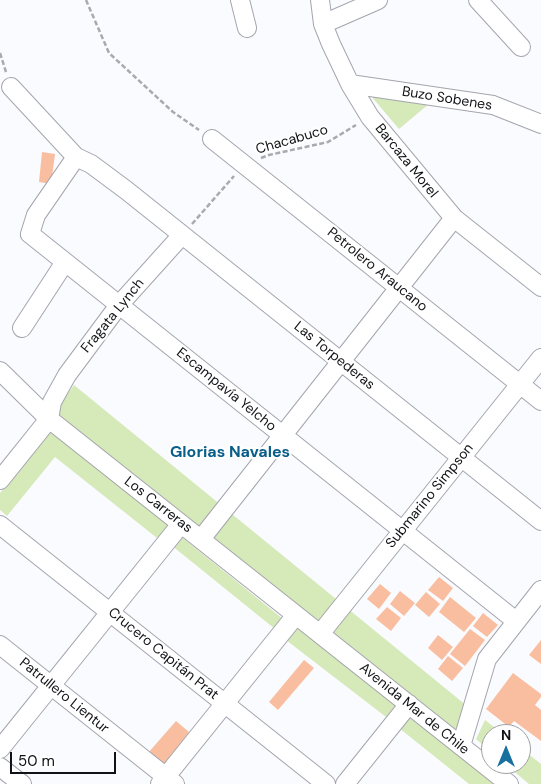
<!DOCTYPE html>
<html>
<head>
<meta charset="utf-8">
<style>
  body { margin:0 }
  #map { position:relative; width:541px; height:784px; overflow:hidden; background:#fafbff; font-family:"DM Sans",sans-serif }
  canvas { display:block }
  .north { position:absolute; left:481px; top:724px; width:50px; height:50px; box-sizing:border-box; background:#fff; border:1px solid #a0a0a1; border-radius:50%; rotate:0deg; font-size:14px; font-weight:700; line-height:20px; text-align:center; color:#111215 }
  .north::after { content:''; display:block; margin:auto; width:18px; height:22px; background:#18709f; clip-path:polygon(50% 0,100% 100%,50% 72%,0 100%) }
  .scale { position:absolute; left:10px; top:752px; width:106px; height:22px; box-sizing:border-box; border:2px solid #111215; border-top:0; padding-left:6px; font-size:15px; line-height:18px; white-space:nowrap; color:#111215; -webkit-text-stroke:4px #fff; paint-order:stroke }
</style>
</head>
<body>
<div id="map">
<canvas width="541" height="784"></canvas>
<div class="north">N</div>
<div class="scale">50 m</div>
</div>
<script>
const g = document.querySelector('canvas').getContext('2d');
g.lineJoin = 'round';
function fillPath(path, color) {
  g.fillStyle = color;
  g.fill(path, 'evenodd');
}
function poly(rows) {
  const path = new Path2D();
  for (const r of rows) {
    path.moveTo(r[0], r[1]);
    for (let i = 2; i < r.length; i += 2) path.lineTo(r[i], r[i + 1]);
  }
  return path;
}
function trace(path, color, width, dash) {
  g.strokeStyle = color;
  g.lineWidth = width;
  g.lineCap = dash ? 'butt' : 'round';
  g.setLineDash(dash || []);
  g.stroke(path);
}
function label(font, color, halo, rows, align = 'center') {
  g.font = font + ' "DM Sans",sans-serif';
  g.lineWidth = 4.5;
  g.setLineDash([]);
  g.textBaseline = 'middle';
  g.strokeStyle = halo;
  g.fillStyle = color;
  for (const [text, x, y, turn = 0] of rows) {
    g.save();
    g.translate(x, y);
    g.rotate((+turn || 0) * Math.PI / 180);
    g.textAlign = isNaN(turn) ? turn : align;
    if (halo) g.strokeText(text, 0, 0);
    g.fillText(text, 0, 0);
    g.restore();
  }
}
fillPath(poly([
  [371,96,430,103,399,129],
  [74,385,467,706,458,736,61,421,55,412],
  [49,431,168,525,157,538,55,457,7,516,0,510,0,493],
  [179,535,283,619,275,629,171,545],
  [296,627,396,704,386,717,286,640],
  [405,709,498,784,469,784,394,724],
  [485,720,503,734,491,734,491,752,476,739],
  [521,748,541,764,541,784,529,784,505,764,521,764]
]), '#d6e9b9');
fillPath(poly([
  [42,152,55,154,51,184,39,182],
  [439,577,453,588,443,601,428,590],
  [380,584,391,593,379,609,367,599],
  [400,591,415,603,404,616,390,604],
  [426,592,440,604,429,617,415,605],
  [450,597,476,618,464,632,439,612],
  [387,607,401,618,391,631,376,619],
  [483,613,498,625,487,637,473,626],
  [470,629,485,640,465,666,450,654],
  [438,635,453,647,442,660,428,648],
  [541,640,541,664,529,655],
  [448,656,463,668,452,681,438,669],
  [304,660,314,668,278,710,269,702],
  [513,673,541,694,541,697,535,705,541,710,541,741,514,721,509,727,486,709],
  [176,721,189,732,163,766,148,753]
]), '#f9be9f');
const minor = poly([
  [240,0,247,28],
  [320,0,323,24,331,44,350,84,370,117,454,218,541,287],
  [478,0,521,47],
  [323,24,378,0],
  [350,84,493,105,541,124],
  [11,87,76,157,91,164,126,190,541,521],
  [212,139,541,401],
  [76,157,36,215,30,234,516,621],
  [22,328,65,262],
  [0,371,49,419,509,784],
  [0,480,49,419,52,402,67,375,119,305,182,235],
  [0,525,326,784],
  [201,539,454,218],
  [320,634,541,358],
  [0,645,175,784],
  [461,746,487,659,541,590],
  [0,749,181,524],
  [0,767,22,784],
  [160,784,296,615],
  [345,784,409,704]
]);
trace(minor, '#a4a5ae', 20);
trace(poly([
  [86,0,109,53,173,112,199,130],
  [0,53,6,72],
  [261,158,269,155,328,142,356,125],
  [192,224,234,176]
]), '#a9aaad', 2.5, [5, 2.5]);
trace(minor, '#fff', 18);
label('14px', '#111215', '#fff', [
  ["Buzo Sobenes",447,99,9],
  ["Chacabuco",292,140,-16],
  ["Barcaza Morel",406,161,51],
  ["Petrolero Araucano",377,270,39],
  ["Fragata Lynch",113,316,-51],
  ["Las Torpederas",334,356,39],
  ["Escampavía Yelcho",226,390,39],
  ["Submarino Simpson",430,496,-51],
  ["Los Carreras",158,505,38],
  ["Crucero Capitán Prat",163,654,39],
  ["Patrullero Lientur",64,696,39],
  ["Avenida Mar de Chile",414,709,39]
]);
label('bold 16px', '#095e89', '#fff', [
  ["Glorias Navales",230,453]
]);
</script>
</body>
</html>
